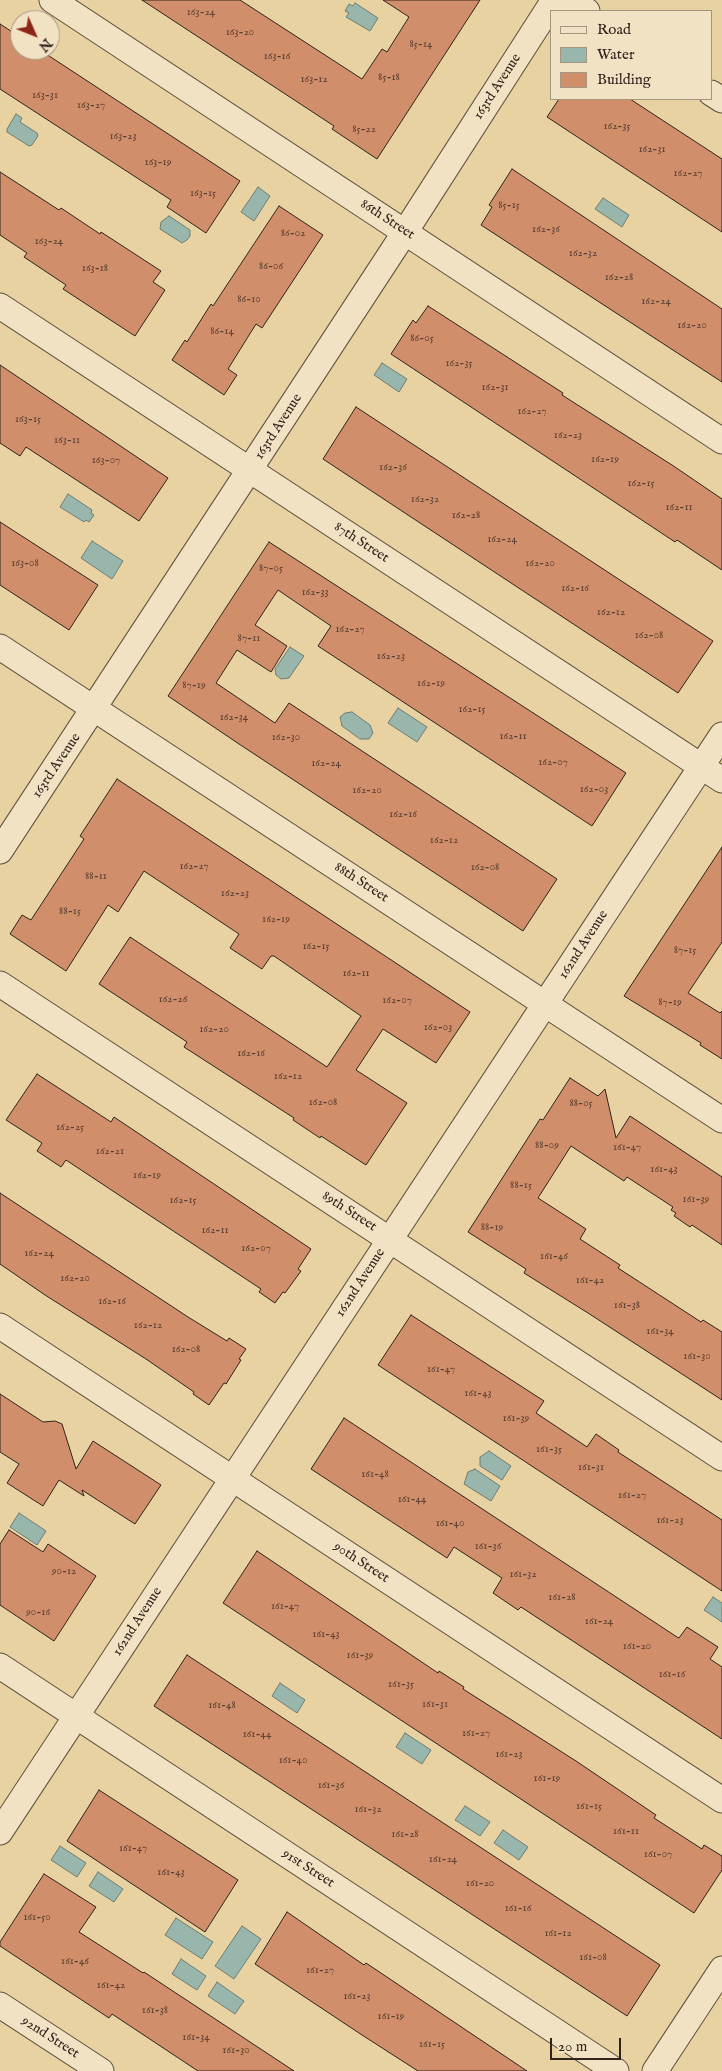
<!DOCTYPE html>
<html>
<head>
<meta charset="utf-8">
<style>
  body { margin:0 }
  #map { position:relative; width:722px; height:2071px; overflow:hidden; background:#e8d2a2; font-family:"IM FELL English",serif }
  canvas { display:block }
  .legend { position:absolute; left:550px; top:10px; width:162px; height:90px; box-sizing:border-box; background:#f0e2c3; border:1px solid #a39681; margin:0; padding:6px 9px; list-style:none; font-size:15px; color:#30241d }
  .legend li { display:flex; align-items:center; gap:10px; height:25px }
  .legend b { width:25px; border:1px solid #a39681 }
  .north { position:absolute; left:10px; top:10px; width:50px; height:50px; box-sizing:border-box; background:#f0e2c3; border:1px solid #a39681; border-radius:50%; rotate:134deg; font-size:14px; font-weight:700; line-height:20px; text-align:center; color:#30241d }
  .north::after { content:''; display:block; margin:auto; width:18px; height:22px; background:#8f2418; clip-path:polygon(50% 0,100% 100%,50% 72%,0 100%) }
  .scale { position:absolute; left:550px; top:2038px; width:71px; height:22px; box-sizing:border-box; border:2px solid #30241d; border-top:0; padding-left:6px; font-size:15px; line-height:18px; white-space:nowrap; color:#30241d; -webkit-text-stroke:4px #f0e2c3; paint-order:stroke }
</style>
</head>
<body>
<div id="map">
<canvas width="722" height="2071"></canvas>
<ul class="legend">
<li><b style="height:6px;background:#f0e2c3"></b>Road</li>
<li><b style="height:14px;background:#98b6ac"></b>Water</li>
<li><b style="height:14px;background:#d18e6a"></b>Building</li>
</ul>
<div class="north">N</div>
<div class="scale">20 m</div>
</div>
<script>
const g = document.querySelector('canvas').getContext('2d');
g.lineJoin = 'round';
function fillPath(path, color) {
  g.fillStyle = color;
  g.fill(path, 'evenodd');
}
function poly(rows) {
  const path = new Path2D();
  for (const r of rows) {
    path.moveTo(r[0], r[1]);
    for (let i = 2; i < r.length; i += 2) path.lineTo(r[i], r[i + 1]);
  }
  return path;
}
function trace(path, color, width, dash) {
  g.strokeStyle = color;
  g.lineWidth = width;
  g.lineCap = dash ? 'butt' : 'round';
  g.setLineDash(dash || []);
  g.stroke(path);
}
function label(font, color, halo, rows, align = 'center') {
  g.font = font + ' "IM FELL English",serif';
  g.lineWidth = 4;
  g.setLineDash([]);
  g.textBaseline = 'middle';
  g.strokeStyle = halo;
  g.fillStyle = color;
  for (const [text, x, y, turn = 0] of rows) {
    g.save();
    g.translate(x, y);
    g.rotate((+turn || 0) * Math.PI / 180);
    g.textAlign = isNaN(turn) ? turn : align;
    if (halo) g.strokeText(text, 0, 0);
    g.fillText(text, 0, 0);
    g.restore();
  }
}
const water = poly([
  [355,3,378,18,370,31,346,17,349,13,345,11,349,4,353,6,355,3],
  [16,114,22,118,20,122,37,133,38,136,32,145,29,146,7,132,7,129,16,114],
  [258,187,270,196,254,221,241,212,258,187],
  [603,198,629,215,622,227,595,209,603,198],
  [169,216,190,230,190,236,187,240,182,243,160,229,161,222,169,216],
  [382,363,407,379,399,392,374,375,382,363],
  [68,494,92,510,91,513,94,515,89,522,86,520,84,522,60,507,68,494],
  [92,541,123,561,112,579,81,558,92,541],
  [290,647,304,656,289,678,281,679,276,675,275,669,290,647],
  [398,708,427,727,417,742,388,723,398,708],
  [352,712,370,725,373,733,369,739,360,739,342,726,340,717,345,713,352,712],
  [489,1451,511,1466,502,1480,480,1466,480,1457,489,1451],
  [475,1469,500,1486,491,1501,464,1484,468,1472,475,1469],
  [19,1513,46,1531,37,1545,10,1527,19,1513],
  [713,1597,722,1603,722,1622,704,1610,713,1597],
  [280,1683,305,1700,297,1713,272,1696,280,1683],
  [405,1733,431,1750,422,1764,396,1747,405,1733],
  [465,1806,490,1822,480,1836,455,1820,465,1806],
  [503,1830,528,1847,519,1860,494,1843,503,1830],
  [60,1846,86,1863,77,1877,51,1860,60,1846],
  [98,1872,123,1889,114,1902,89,1886,98,1872],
  [176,1918,213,1942,202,1959,165,1935,176,1918],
  [242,1926,261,1939,234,1979,215,1966,242,1926],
  [181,1959,206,1976,197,1990,172,1974,181,1959],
  [217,1982,244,2001,235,2014,208,1996,217,1982]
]);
fillPath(water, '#98b6ac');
trace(water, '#6e7c73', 1);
const building = poly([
  [142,0,240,0,362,79,382,49,387,52,409,17,383,0,480,0,377,159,332,129,334,126,142,0],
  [0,24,20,37,20,50,40,50,240,181,206,233,167,207,171,200,0,89,0,24],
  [559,99,630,99,722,159,722,232,547,117,559,99],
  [512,169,722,309,722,382,481,225,492,207,489,205,512,169],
  [0,172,59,210,61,208,100,234,101,232,161,271,153,282,165,290,135,336,63,289,66,285,24,257,27,253,0,235,0,172],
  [279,206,323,235,262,328,256,324,228,369,237,375,224,395,172,360,185,340,187,342,211,304,213,306,279,206],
  [428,306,563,393,562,395,672,465,722,499,722,570,677,540,675,542,391,354,413,320,416,323,428,306],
  [0,365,168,478,139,521,26,447,20,456,0,443,0,365],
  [356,407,713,641,678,693,323,459,356,407],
  [0,522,98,585,69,630,0,585,0,522],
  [269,542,626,773,592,826,318,646,331,626,278,590,255,625,287,646,271,672,237,650,216,683,275,723,289,703,557,879,523,931,239,744,168,696,269,542],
  [117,779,470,1012,436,1063,383,1029,356,1070,407,1103,366,1165,321,1136,320,1138,293,1120,294,1118,184,1047,187,1042,99,984,130,937,327,1067,361,1016,274,956,271,956,262,969,230,948,239,934,144,871,118,912,108,905,66,971,10,934,22,915,31,920,84,839,80,836,117,779],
  [722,847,722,942,688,993,720,1013,722,1011,722,1059,700,1045,701,1043,624,996,722,847],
  [37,1074,111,1122,114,1117,311,1249,298,1269,301,1271,285,1293,283,1292,275,1303,259,1292,261,1289,66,1160,61,1167,37,1151,42,1143,6,1120,37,1074],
  [570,1078,598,1096,605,1089,616,1138,630,1116,722,1177,722,1245,692,1225,690,1227,674,1216,676,1213,671,1210,673,1207,627,1177,624,1181,571,1146,538,1198,586,1229,580,1239,620,1265,618,1268,701,1322,703,1320,722,1332,722,1400,588,1313,524,1273,526,1269,468,1232,540,1119,543,1120,570,1078],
  [0,1193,188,1317,227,1341,229,1338,246,1349,239,1359,241,1360,226,1384,224,1383,209,1405,193,1394,194,1392,146,1359,45,1295,0,1264,0,1193],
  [411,1315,544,1401,536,1413,587,1447,596,1434,619,1450,618,1452,722,1520,722,1591,378,1365,411,1315],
  [0,1394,43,1422,55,1421,62,1424,76,1469,93,1441,161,1485,135,1524,82,1490,84,1496,59,1480,43,1506,7,1483,19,1464,0,1452,0,1394],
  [344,1418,677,1637,679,1638,687,1627,718,1647,710,1659,722,1667,722,1739,521,1607,518,1610,493,1593,502,1578,454,1547,447,1558,311,1469,344,1418],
  [9,1530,43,1552,48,1544,96,1576,54,1641,0,1605,0,1544,9,1530],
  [257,1551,438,1673,439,1671,464,1687,463,1689,576,1761,656,1815,654,1818,702,1849,704,1845,722,1856,722,1870,694,1913,223,1603,257,1551],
  [187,1655,660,1965,627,2016,154,1706,187,1655],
  [99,1790,238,1880,205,1932,67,1841,99,1790],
  [44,1874,96,1907,79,1932,143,1973,144,1972,294,2071,198,2071,112,2014,109,2018,0,1946,0,1942,44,1874],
  [287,1912,364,1965,366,1963,527,2071,418,2071,362,2035,255,1964,287,1912]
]);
fillPath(building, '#d18e6a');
trace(building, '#30241d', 1);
const street = poly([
  [52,0,722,441],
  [570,0,587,11],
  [711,93,722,100],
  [0,306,722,780],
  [0,647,722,1120],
  [0,851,405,232,554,0],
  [0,984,722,1458],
  [0,1326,722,1800],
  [0,1666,616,2071],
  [0,1832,722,735],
  [0,2005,101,2071],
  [655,2071,722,1969]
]);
trace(street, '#5e503e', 27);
trace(street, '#f0e2c3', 25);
label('11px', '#583e30', null, [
  ["163-24",201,13],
  ["163-20",240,33],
  ["85-14",421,45],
  ["163-16",277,57],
  ["85-18",389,78],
  ["163-12",314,80],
  ["163-31",45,96],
  ["163-27",91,106],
  ["162-35",617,127],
  ["85-22",364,130],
  ["163-23",123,137],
  ["162-31",652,150],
  ["163-19",158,163],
  ["162-27",688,174],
  ["163-15",203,194],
  ["85-15",509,206],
  ["162-36",546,230],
  ["86-02",293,234],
  ["163-24",49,242],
  ["162-32",583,254],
  ["86-06",271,267],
  ["163-18",95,269],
  ["162-28",619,278],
  ["86-10",249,300],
  ["162-24",656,302],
  ["162-20",692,326],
  ["86-14",222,332],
  ["86-05",422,339],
  ["162-35",459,364],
  ["162-31",495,388],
  ["162-27",532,412],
  ["163-15",28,420],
  ["162-23",568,436],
  ["163-11",67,441],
  ["162-19",605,460],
  ["163-07",106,461],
  ["162-36",393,468],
  ["162-15",641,484],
  ["162-32",425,500],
  ["162-11",679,508],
  ["162-28",466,516],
  ["162-24",502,540],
  ["163-08",25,564],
  ["162-20",540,564],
  ["87-05",271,569],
  ["162-16",575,589],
  ["162-33",315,593],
  ["162-12",611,613],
  ["162-27",350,630],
  ["162-08",649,636],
  ["87-11",249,639],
  ["162-23",391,657],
  ["162-19",431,684],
  ["87-19",194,686],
  ["162-15",472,710],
  ["162-34",234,718],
  ["162-11",513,737],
  ["162-30",286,738],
  ["162-07",553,763],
  ["162-24",326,764],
  ["162-03",594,790],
  ["162-20",367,791],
  ["162-16",403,815],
  ["162-12",444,841],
  ["162-27",194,867],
  ["162-08",485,868],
  ["88-11",96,877],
  ["162-23",235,894],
  ["88-15",70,912],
  ["162-19",276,920],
  ["162-15",316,947],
  ["87-15",685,951],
  ["162-11",356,974],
  ["162-26",173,1000],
  ["162-07",397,1001],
  ["87-19",670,1003],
  ["162-03",438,1028],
  ["162-20",214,1030],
  ["162-16",251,1054],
  ["162-12",288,1077],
  ["162-08",323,1103],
  ["88-05",581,1104],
  ["162-25",70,1128],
  ["88-09",547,1146],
  ["161-47",627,1148],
  ["162-21",110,1152],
  ["161-43",664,1170],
  ["162-19",147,1176],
  ["88-15",521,1186],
  ["161-39",696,1200],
  ["162-15",183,1201],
  ["88-19",492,1228],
  ["162-11",215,1231],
  ["162-07",256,1249],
  ["162-24",39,1254],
  ["161-46",554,1257],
  ["162-20",75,1279],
  ["161-42",590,1281],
  ["162-16",112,1302],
  ["161-38",627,1306],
  ["162-12",148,1326],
  ["161-34",660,1332],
  ["162-08",186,1350],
  ["161-30",697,1357],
  ["161-47",441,1370],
  ["161-43",478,1394],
  ["161-39",516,1419],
  ["161-35",549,1450],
  ["161-31",591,1468],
  ["161-48",375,1475],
  ["161-27",632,1496],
  ["161-44",412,1500],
  ["161-23",670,1521],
  ["161-40",450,1524],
  ["161-36",488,1547],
  ["90-12",64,1572],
  ["161-32",523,1575],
  ["161-28",562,1598],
  ["161-47",285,1607],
  ["90-16",38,1613],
  ["161-24",599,1622],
  ["161-43",326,1635],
  ["161-20",637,1647],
  ["161-39",360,1656],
  ["161-16",672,1675],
  ["161-35",401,1685],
  ["161-31",435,1705],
  ["161-48",222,1706],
  ["161-27",476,1734],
  ["161-44",257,1735],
  ["161-23",509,1755],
  ["161-40",293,1761],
  ["161-19",547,1779],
  ["161-36",331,1786],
  ["161-15",589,1807],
  ["161-32",368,1810],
  ["161-11",626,1832],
  ["161-28",405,1835],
  ["161-47",133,1849],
  ["161-07",658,1855],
  ["161-24",443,1860],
  ["161-43",171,1873],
  ["161-20",480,1884],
  ["161-16",518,1909],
  ["161-50",37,1918],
  ["161-12",558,1934],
  ["161-08",593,1958],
  ["161-46",75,1962],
  ["161-27",320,1971],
  ["161-42",111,1986],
  ["161-23",357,1997],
  ["161-38",155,2011],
  ["161-19",391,2017],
  ["161-34",196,2038],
  ["161-15",432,2045],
  ["161-30",236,2051]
]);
label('14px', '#30241d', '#f0e2c3', [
  ["163rd Avenue",498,87,-57],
  ["86th Street",387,220,33],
  ["163rd Avenue",279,427,-57],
  ["87th Street",361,543,33],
  ["163rd Avenue",57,766,-56],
  ["88th Street",361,883,33],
  ["162nd Avenue",584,945,-57],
  ["89th Street",349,1212,33],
  ["162nd Avenue",361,1283,-57],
  ["90th Street",361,1563,33],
  ["162nd Avenue",138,1622,-57],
  ["91st Street",308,1869,33],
  ["92nd Street",50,2038,33]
]);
</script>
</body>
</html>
